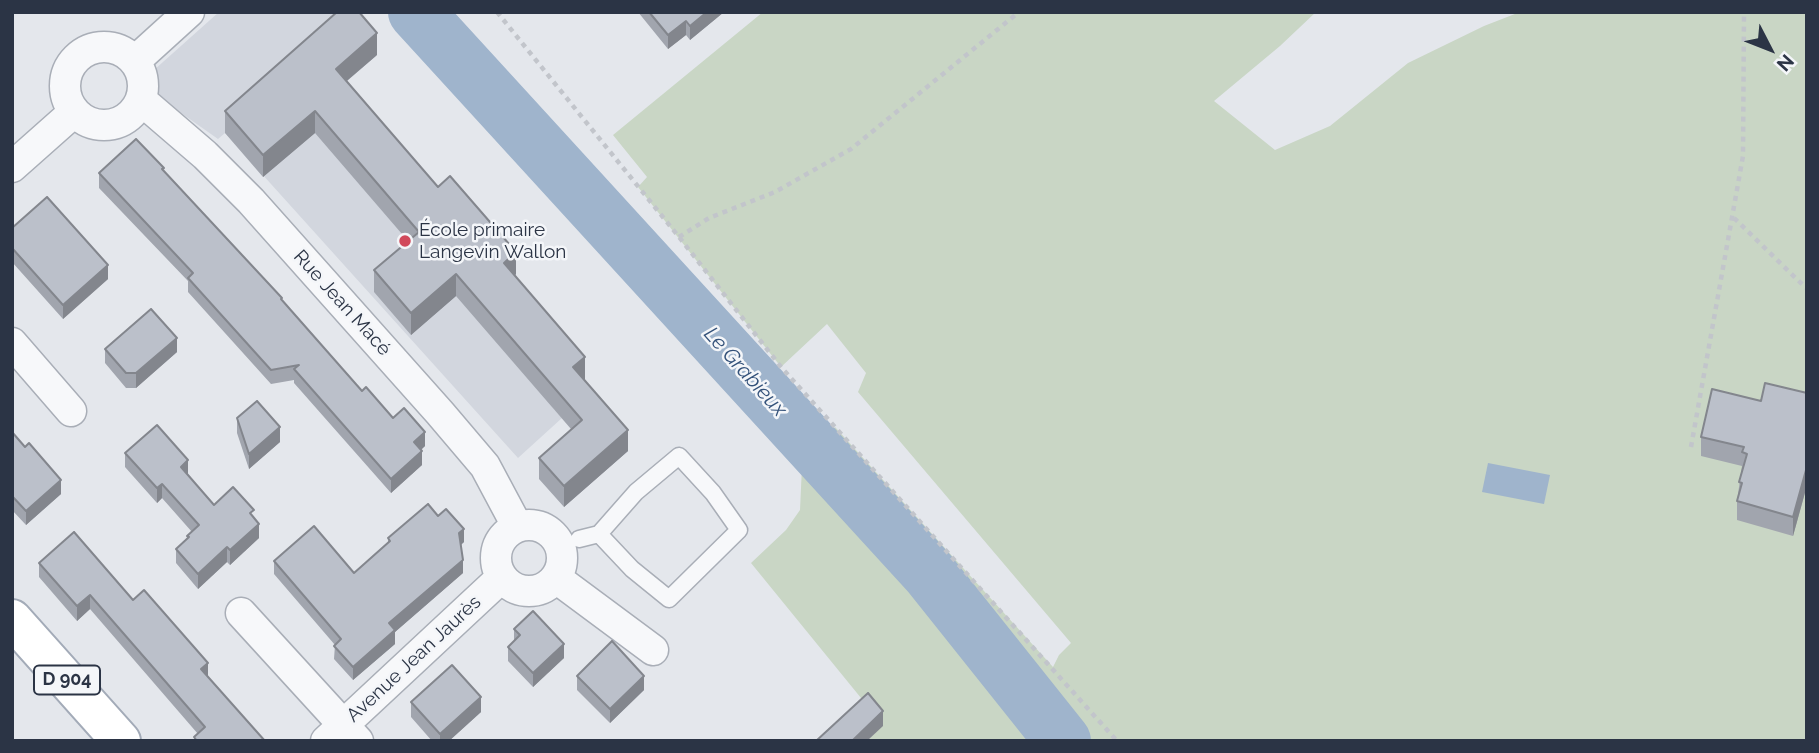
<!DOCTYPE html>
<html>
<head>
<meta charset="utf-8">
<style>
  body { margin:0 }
  #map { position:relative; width:1819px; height:753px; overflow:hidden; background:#e4e7ec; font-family:Raleway,sans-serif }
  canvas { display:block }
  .frame { position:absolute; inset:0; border:14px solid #2b3445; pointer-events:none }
  .north { position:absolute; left:1735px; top:14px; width:70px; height:70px; -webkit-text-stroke:5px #f4f6f9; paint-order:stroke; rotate:132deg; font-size:19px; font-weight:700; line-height:28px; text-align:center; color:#2b3445 }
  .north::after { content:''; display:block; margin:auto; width:24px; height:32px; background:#2b3445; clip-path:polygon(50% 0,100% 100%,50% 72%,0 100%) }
</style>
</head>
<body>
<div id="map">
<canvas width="1819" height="753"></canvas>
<div class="frame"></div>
<div class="north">N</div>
</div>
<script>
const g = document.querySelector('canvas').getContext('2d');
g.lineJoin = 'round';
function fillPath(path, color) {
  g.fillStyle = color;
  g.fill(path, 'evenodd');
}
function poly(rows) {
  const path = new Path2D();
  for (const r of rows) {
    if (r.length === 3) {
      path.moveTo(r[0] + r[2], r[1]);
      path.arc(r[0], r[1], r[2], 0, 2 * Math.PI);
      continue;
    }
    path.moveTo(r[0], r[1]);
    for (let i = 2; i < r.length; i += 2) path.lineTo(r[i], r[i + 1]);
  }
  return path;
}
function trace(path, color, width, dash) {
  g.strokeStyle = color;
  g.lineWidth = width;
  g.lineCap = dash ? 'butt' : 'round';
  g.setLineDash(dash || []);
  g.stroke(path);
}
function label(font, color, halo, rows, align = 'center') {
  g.font = font + ' Raleway,sans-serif';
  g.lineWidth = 5;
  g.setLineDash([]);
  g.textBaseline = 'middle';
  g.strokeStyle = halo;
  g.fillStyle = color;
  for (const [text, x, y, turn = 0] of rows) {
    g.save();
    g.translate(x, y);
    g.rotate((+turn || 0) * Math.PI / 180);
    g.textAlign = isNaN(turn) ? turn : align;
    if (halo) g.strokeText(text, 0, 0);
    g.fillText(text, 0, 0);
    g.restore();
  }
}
fillPath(poly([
  [219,12,340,12,336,90,438,208,450,198,516,274,504,284,585,379,552,407,562,418,518,458,225,133,218,139,157,96,157,82,154,70]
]), '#d2d6de');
fillPath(poly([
  [763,12,1316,12,1280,46,1214,101,1275,150,1330,126,1408,63,1484,26,1520,12,1807,12,1807,741,867,741,883,725,751,563,786,530,800,510,802,466,835,427,1053,667,1059,655,1071,643,858,392,866,373,827,324,781,367,638,187,647,177,613,135]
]), '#c9d6c5');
fillPath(poly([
  [1488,463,1550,475,1544,504,1482,492]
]), '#9fb4cc');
trace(poly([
  [416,12,929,573,1063,741]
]), '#9fb4cc', 56);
const service = poly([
  [579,539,599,534,632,569,669,599,739,530,713,493,679,456,636,492,599,534]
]);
const minor = poly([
  [104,86,39],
  [135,61,189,12],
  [141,100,205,155,251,201,440,413,485,466,517,526],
  [12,167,74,112],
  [12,343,71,411],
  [529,558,33],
  [556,578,653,650],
  [241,613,358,741],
  [326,741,502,577]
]);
const primary = poly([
  [12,619,121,741]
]);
trace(service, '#a9aeb7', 19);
trace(minor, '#a9aeb7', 33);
trace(primary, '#a3abb8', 42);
trace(poly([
  [497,12,679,237,781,367,1117,741],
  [1734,218,1807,289],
  [679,237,709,218,775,192,851,149,1019,12],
  [1691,447,1743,156,1744,12]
]), '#c2c5cb', 4.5, [5, 5]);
trace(service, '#f7f8fa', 16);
trace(minor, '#f7f8fa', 30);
trace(primary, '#fff', 38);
fillPath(poly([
  [638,12,724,12,690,40,686,35,668,49],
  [377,55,347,81,438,187,516,274,515,276,585,379,584,380,628,451,564,507,539,479,539,458,571,429,456,296,411,335,374,292,374,270,408,241,315,133,263,177,225,133,225,111],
  [164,171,362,391,425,446,421,450,422,465,391,493,294,383,294,380,271,384,188,292,188,281,99,188,99,173],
  [12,228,108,279,63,319,12,262],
  [105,349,177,352,136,388,126,388,105,363],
  [1807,393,1807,489,1806,489,1793,536,1737,520,1737,501,1742,466,1701,456,1701,437,1761,401],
  [237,418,280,442,249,469,237,433],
  [12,432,61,494,26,525,12,510],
  [125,453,188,475,214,505,254,517,259,538,230,565,227,562,198,589,176,563,176,549,187,538,187,536,192,532,162,498,157,503,125,467],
  [438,516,464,542,461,545,463,573,395,632,395,644,353,680,334,659,335,645,274,574,274,561,354,573,388,543,388,538],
  [39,563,133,600,208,677,265,741,194,741,194,737,198,734,90,609,77,621,39,577],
  [514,629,564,658,533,687,508,661,508,647,514,641],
  [577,676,644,690,610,723,577,690],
  [411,702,481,712,449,741,432,741,411,717]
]), '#a1a5ae');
fillPath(poly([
  [707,12,724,12,690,40,690,26],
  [686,21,686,35,668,49,668,35],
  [377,33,377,55,336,90,336,69],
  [315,111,315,133,263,177,263,155],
  [516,252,516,274,504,285,504,263],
  [108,265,108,279,63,319,63,305],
  [456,274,456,296,411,335,411,313],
  [177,338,177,352,136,388,136,373],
  [585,357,585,379,573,389,573,367],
  [280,427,280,442,249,469,249,454],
  [628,430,628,451,564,507,564,486],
  [425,432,425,446,414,456,414,442],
  [422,451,422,465,391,493,391,479],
  [188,460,188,475,181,481,181,467],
  [1806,470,1806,489,1793,536,1793,517],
  [61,480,61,494,26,525,26,511],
  [162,484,162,498,157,503,157,488],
  [259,524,259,538,230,565,230,550],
  [464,529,464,542,459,546,459,533],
  [227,547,227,562,198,589,198,574],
  [463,560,463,573,395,632,395,644,353,680,353,667,389,623],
  [90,595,90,609,77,621,77,606],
  [564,644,564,658,533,687,533,673],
  [208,663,208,678,201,669],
  [644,676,644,690,610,723,610,709],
  [481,697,481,712,449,741,440,741,440,734],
  [883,711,883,726,867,741,852,741]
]), '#83868d');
const building = poly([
  [337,12,359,12,377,33,336,69,438,187,450,176,516,252,504,263,585,357,573,367,628,430,564,486,539,458,582,420,456,274,411,313,374,270,419,232,315,111,263,155,225,111,337,12],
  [649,12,707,12,690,26,686,21,668,35,649,12],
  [136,139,164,168,162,169,282,298,281,299,362,391,366,387,393,418,404,408,425,432,414,442,422,451,391,479,294,369,299,365,271,370,188,278,193,273,99,173,136,139],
  [47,197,108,265,63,305,12,248,12,228,47,197],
  [151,309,177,338,136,373,126,373,105,349,151,309],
  [1765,383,1807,393,1807,470,1806,470,1793,517,1737,501,1742,483,1739,482,1747,454,1742,452,1744,447,1701,437,1712,389,1761,401,1765,383],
  [257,401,280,427,249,454,237,418,257,401],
  [157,425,188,460,181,467,214,505,233,487,254,510,250,513,259,524,230,550,227,547,198,574,176,549,189,537,187,536,199,525,162,484,157,488,125,453,157,425],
  [12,432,25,447,29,443,61,480,26,511,12,496,12,432],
  [428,504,438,516,446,509,464,529,459,533,463,560,389,623,395,630,353,667,334,646,341,639,274,561,314,526,354,573,390,541,388,538,428,504],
  [74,532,133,600,144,590,208,663,201,669,265,741,197,741,194,737,205,727,90,595,77,606,39,563,74,532],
  [533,611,564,644,533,673,508,647,520,635,514,629,533,611],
  [612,641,644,676,610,709,577,676,612,641],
  [452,665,481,697,440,734,411,702,452,665],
  [868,693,883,711,852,741,816,741,868,693]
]);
fillPath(building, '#bbc0ca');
trace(building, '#83868d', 2);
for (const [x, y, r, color] of [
  [405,241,7,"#d1495b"]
]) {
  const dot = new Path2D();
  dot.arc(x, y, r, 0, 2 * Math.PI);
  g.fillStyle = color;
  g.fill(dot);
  trace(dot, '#f4f6f9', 2.5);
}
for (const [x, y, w] of [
  [67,680,66]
]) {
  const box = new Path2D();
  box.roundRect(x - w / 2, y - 14.5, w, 29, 5);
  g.fillStyle = '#f4f6f9';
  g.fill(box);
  trace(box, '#2b3445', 2);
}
label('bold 18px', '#2b3445', null, [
  ["D 904",67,680]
]);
label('19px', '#2b3445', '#f4f6f9', [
  ["École primaire",419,230],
  ["Langevin Wallon",419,252]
], 'left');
label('19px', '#2b3445', '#f4f6f9', [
  ["Rue Jean Macé",342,303,48],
  ["Avenue Jean Jaurès",414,659,-43]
]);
label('italic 21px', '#34527a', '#f4f6f9', [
  ["Le Grabieux",745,372,48]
]);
</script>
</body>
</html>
